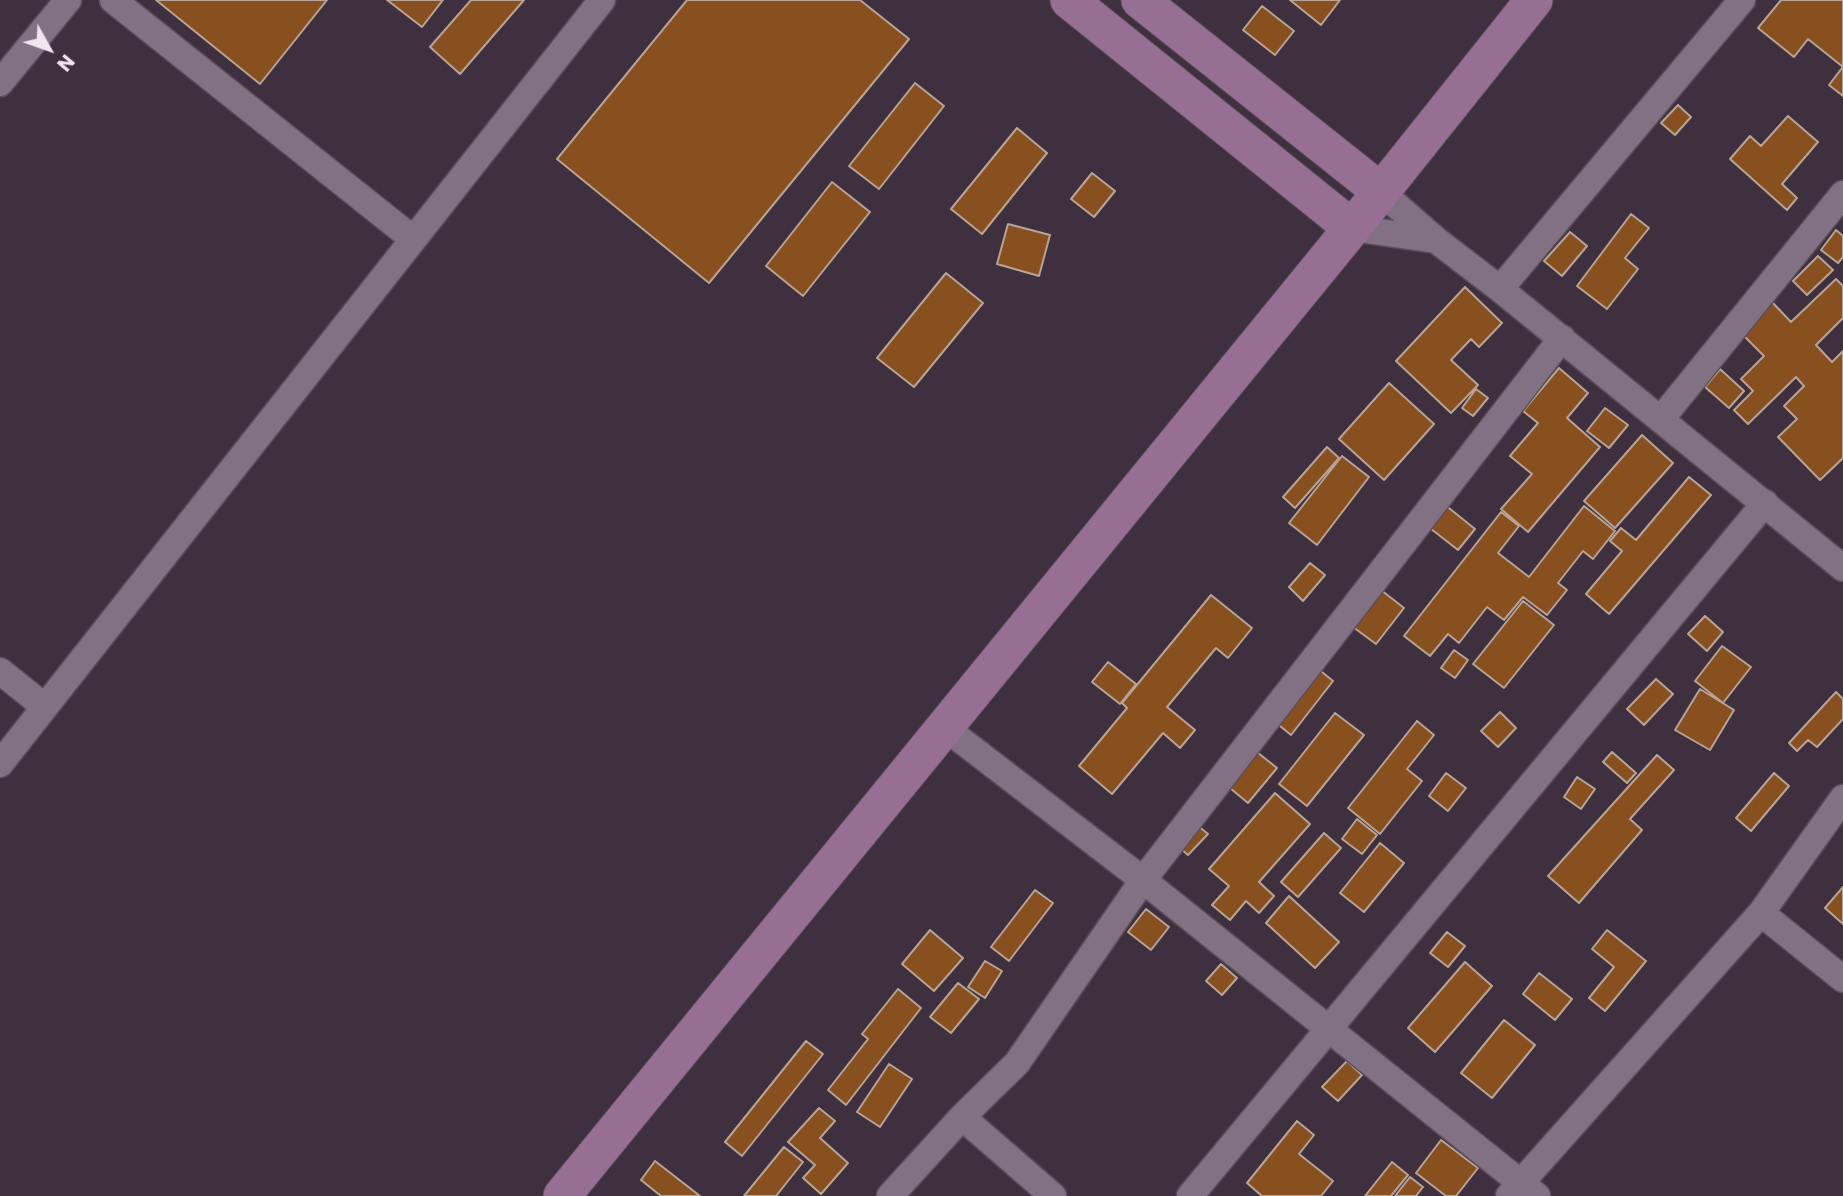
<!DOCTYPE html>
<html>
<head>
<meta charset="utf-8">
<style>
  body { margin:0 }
  #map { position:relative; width:1843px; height:1196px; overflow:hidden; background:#3e303e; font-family:Poppins,sans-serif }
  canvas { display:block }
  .north { position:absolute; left:14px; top:14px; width:70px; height:70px; -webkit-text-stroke:5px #3e303e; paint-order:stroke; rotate:130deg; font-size:19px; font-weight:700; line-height:28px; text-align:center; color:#efe6ef }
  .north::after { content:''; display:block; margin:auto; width:24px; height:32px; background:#efe6ef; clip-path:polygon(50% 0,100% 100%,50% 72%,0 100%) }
</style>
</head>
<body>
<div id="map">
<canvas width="1843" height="1196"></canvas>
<div class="north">N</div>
</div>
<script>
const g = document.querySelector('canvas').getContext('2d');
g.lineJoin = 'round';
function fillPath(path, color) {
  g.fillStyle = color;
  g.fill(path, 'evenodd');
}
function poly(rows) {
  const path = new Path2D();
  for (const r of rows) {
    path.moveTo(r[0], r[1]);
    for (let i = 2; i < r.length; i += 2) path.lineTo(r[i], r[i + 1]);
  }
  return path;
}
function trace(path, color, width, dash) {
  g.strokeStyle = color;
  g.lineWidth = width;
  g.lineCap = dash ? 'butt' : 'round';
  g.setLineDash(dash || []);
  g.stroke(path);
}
const building = poly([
  [156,0,327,0,260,84,156,0],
  [387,0,443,0,422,27,387,0],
  [471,0,524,0,460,74,430,47,471,0],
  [687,0,860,0,909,39,709,283,557,159,687,0],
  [1290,0,1340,0,1321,25,1290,0],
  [1781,0,1843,0,1843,67,1808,39,1794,57,1758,28,1781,0],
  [1262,6,1294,31,1275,55,1243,30,1262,6],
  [1842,68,1843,69,1843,96,1829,85,1842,68],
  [915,83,944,106,879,189,849,166,915,83],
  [1678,105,1691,117,1675,135,1661,123,1678,105],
  [1788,116,1818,142,1782,184,1797,198,1787,210,1730,159,1750,136,1761,146,1788,116],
  [1017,128,1047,153,982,234,951,209,1017,128],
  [1092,173,1115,191,1094,217,1071,199,1092,173],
  [832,182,870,212,803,296,766,266,832,182],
  [1631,214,1649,228,1625,258,1638,269,1607,309,1577,286,1631,214],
  [1008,224,1050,235,1039,276,997,264,1008,224],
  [1836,230,1843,236,1843,257,1838,263,1821,250,1836,230],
  [1570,232,1587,246,1562,276,1544,261,1570,232],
  [1818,256,1833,270,1807,295,1793,281,1818,256],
  [946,273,983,303,914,387,877,358,946,273],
  [1836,279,1843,286,1843,318,1816,345,1832,362,1843,351,1843,458,1820,480,1778,437,1797,419,1784,406,1804,386,1796,377,1748,424,1734,410,1753,391,1741,379,1764,356,1741,333,1772,302,1791,322,1836,279],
  [1465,287,1502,323,1479,347,1471,339,1451,360,1478,385,1451,413,1396,361,1465,287],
  [1559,368,1588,393,1567,418,1600,447,1528,532,1501,509,1532,474,1510,456,1538,423,1523,411,1559,368],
  [1720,369,1744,391,1729,408,1705,387,1720,369],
  [1389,383,1434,424,1384,480,1339,439,1389,383],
  [1476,389,1488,398,1473,416,1462,408,1476,389],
  [1605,408,1628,425,1609,448,1587,431,1605,408],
  [1642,435,1673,463,1615,528,1584,501,1642,435],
  [1327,447,1339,458,1295,508,1283,497,1327,447],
  [1342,456,1369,477,1317,545,1289,523,1342,456],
  [1689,477,1711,495,1609,614,1586,594,1622,551,1610,541,1621,528,1636,540,1689,477],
  [1444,504,1475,529,1458,550,1426,525,1444,504],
  [1584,506,1615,531,1593,559,1583,551,1558,583,1567,590,1547,615,1523,597,1504,620,1487,607,1459,643,1448,634,1430,656,1404,636,1501,512,1519,526,1498,553,1529,577,1584,506],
  [1310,563,1325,575,1303,601,1289,587,1310,563],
  [1381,590,1404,608,1376,644,1353,627,1381,590],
  [1211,595,1252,628,1228,658,1216,648,1167,707,1195,730,1180,748,1163,733,1112,794,1079,766,1127,708,1122,703,1211,595],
  [1523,601,1554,625,1504,688,1473,664,1523,601],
  [1705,616,1723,632,1707,651,1688,634,1705,616],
  [1722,646,1751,667,1723,703,1695,681,1722,646],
  [1454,650,1468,660,1455,678,1441,668,1454,650],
  [1108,662,1136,684,1120,704,1092,682,1108,662],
  [1311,663,1333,681,1291,735,1269,717,1311,663],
  [1656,679,1673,694,1644,725,1627,709,1656,679],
  [1700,689,1734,710,1710,750,1675,730,1700,689],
  [1836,692,1843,699,1843,719,1817,747,1808,740,1797,751,1789,743,1836,692],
  [1500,712,1516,728,1498,747,1481,731,1500,712],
  [1335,713,1364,735,1307,806,1279,784,1335,713],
  [1417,721,1434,735,1407,769,1422,781,1380,834,1348,808,1417,721],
  [1252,748,1277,768,1248,803,1224,783,1252,748],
  [1612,752,1636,773,1627,783,1603,762,1612,752],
  [1657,755,1674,770,1630,819,1642,830,1579,903,1548,876,1657,755],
  [1446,773,1466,788,1448,811,1429,796,1446,773],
  [1774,773,1789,786,1751,831,1736,818,1774,773],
  [1577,777,1595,789,1581,809,1564,797,1577,777],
  [1275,793,1310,824,1259,882,1274,896,1259,913,1246,901,1230,920,1212,905,1229,886,1209,869,1275,793],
  [1357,819,1377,835,1362,854,1342,839,1357,819],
  [1192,821,1208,834,1188,855,1174,843,1192,821],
  [1324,833,1341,848,1298,897,1281,882,1324,833],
  [1380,843,1404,863,1364,912,1340,893,1380,843],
  [1843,887,1843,924,1825,908,1843,887],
  [1035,890,1053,903,1009,961,991,947,1035,890],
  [1289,896,1339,942,1315,968,1266,923,1289,896],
  [1146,909,1169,927,1151,950,1128,932,1146,909],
  [930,930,963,958,934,991,902,964,930,930],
  [1607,930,1646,961,1605,1011,1589,998,1614,967,1592,949,1607,930],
  [1447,932,1465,946,1448,967,1430,953,1447,932],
  [985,961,1002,971,985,998,968,987,985,961],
  [1465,962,1492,986,1435,1052,1408,1028,1465,962],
  [1221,964,1237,978,1222,995,1206,981,1221,964],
  [1539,973,1572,999,1555,1020,1523,994,1539,973],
  [958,983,979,999,951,1033,930,1017,958,983],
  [898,989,921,1008,846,1105,828,1090,868,1039,862,1034,898,989],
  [1504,1020,1535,1045,1492,1098,1461,1073,1504,1020],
  [806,1041,823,1054,742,1156,725,1142,806,1041],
  [1347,1061,1362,1075,1338,1101,1322,1087,1347,1061],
  [889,1064,912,1079,880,1127,857,1112,889,1064],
  [819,1108,835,1121,820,1138,848,1163,821,1194,803,1178,815,1165,788,1142,819,1108],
  [1297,1121,1314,1135,1299,1154,1333,1181,1321,1196,1262,1196,1247,1183,1297,1121],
  [1441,1140,1478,1168,1456,1196,1446,1196,1416,1173,1441,1140],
  [784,1147,803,1162,776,1196,744,1196,784,1147],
  [655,1161,700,1196,661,1196,641,1180,655,1161],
  [1392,1162,1408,1175,1391,1196,1365,1196,1392,1162],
  [1410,1177,1423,1187,1416,1196,1395,1196,1410,1177]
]);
fillPath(building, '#884f1f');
trace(building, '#b8a496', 2);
const street = poly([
  [113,0,413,239],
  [0,83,68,0],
  [1380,191,1436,240,1500,289,1843,568],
  [1352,228,1436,240],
  [1500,289,1742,0],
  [1661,419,1843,194],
  [0,671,45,707],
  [944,727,1143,880,1537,1196],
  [0,764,602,0],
  [1761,913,1843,979],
  [962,1117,1053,1196],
  [890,1196,962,1117,1017,1063,1143,880,1562,338],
  [1190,1196,1765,503],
  [1509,1196,1761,913,1843,798]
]);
const secondary = poly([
  [1069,0,1352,228],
  [1140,0,1380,191],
  [562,1196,1352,228,1534,0]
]);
trace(street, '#5a4e5a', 29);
trace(secondary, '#5a4e5a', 39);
trace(street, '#827182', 26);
trace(secondary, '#976f95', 37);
</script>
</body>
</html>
